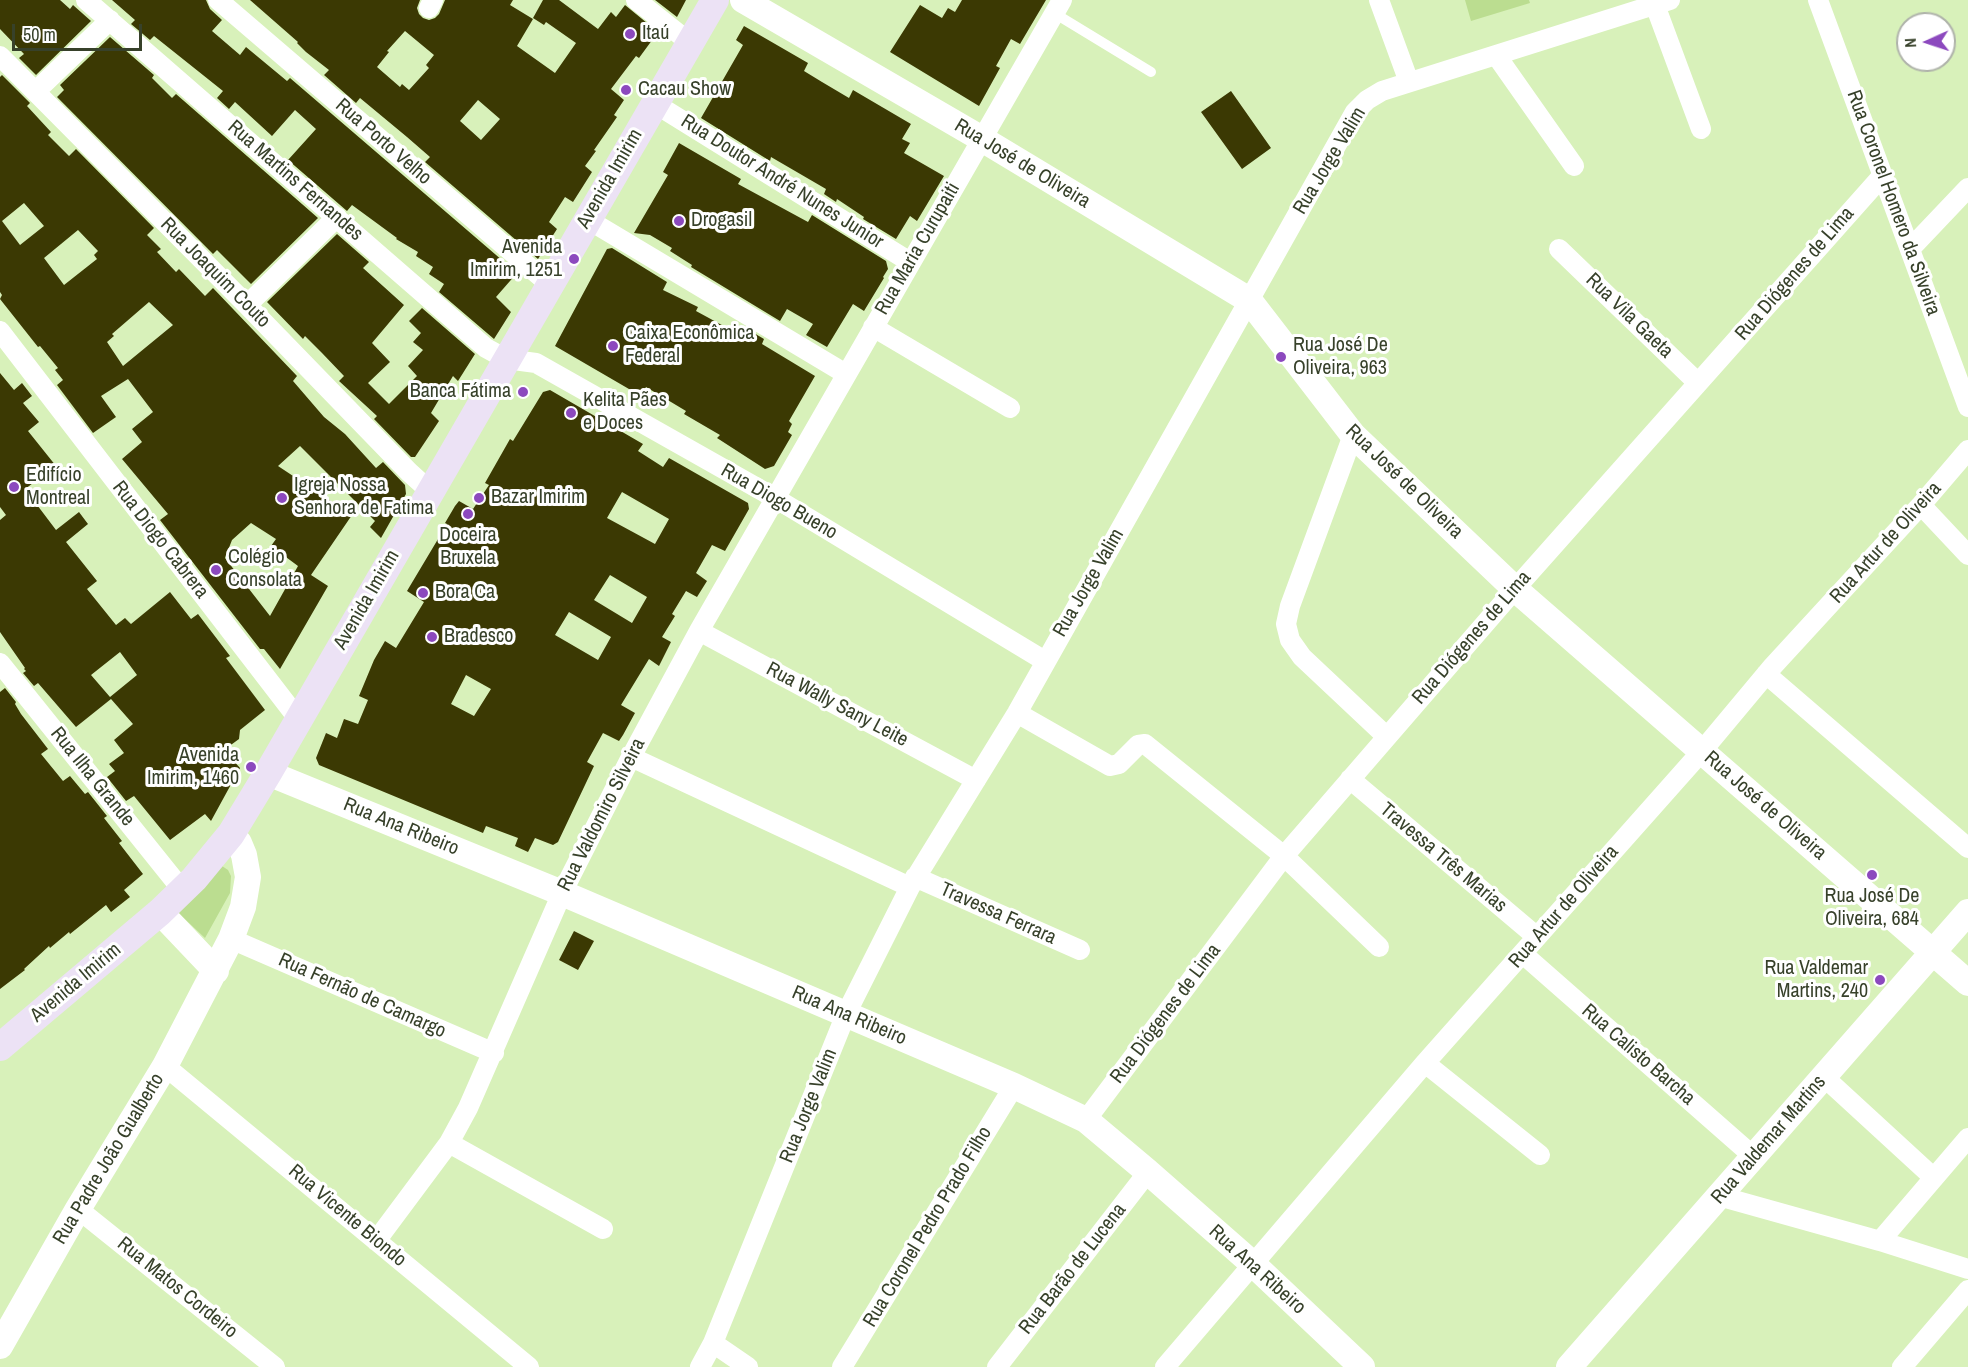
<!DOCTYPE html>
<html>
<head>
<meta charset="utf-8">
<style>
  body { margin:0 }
  #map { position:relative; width:1968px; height:1367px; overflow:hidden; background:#d8f1ba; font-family:"Archivo Narrow",sans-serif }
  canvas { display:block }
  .north { position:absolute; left:1896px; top:12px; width:60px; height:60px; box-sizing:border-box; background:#fff; border:2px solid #afb3aa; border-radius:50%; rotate:267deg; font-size:16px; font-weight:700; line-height:24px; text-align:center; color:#37412a }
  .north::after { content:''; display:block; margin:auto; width:21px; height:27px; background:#8c49be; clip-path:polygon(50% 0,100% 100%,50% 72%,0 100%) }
  .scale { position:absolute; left:12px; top:24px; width:130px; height:27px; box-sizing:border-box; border:3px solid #37412a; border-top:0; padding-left:8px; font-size:18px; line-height:21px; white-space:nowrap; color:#37412a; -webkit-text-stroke:4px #fff; paint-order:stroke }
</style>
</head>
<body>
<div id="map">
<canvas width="1968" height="1367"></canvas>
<div class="north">N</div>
<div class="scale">50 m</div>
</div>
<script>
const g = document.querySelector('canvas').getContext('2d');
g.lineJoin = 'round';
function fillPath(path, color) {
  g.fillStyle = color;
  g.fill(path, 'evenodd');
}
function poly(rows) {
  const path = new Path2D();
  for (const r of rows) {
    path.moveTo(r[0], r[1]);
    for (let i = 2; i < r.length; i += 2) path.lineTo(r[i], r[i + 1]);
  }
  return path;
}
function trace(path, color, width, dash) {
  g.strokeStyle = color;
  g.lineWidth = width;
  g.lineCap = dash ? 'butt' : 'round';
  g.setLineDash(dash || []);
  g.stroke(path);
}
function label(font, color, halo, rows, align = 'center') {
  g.font = font + ' "Archivo Narrow",sans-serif';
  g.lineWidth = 6;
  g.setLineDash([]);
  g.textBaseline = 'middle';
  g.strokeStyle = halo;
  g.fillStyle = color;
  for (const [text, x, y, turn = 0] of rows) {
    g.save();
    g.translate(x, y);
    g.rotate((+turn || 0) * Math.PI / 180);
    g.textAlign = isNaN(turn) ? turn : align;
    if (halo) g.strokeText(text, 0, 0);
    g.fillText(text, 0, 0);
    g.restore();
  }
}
fillPath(poly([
  [1465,0,1529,0,1530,3,1471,21],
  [222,866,228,870,231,876,230,893,205,938,173,908]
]), '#bbdd90');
fillPath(poly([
  [0,0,60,0,70,9,73,5,91,21,36,75,19,58,24,54,0,29],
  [112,0,206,0,210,9,222,20,212,31,240,55,246,47,287,81,290,78,517,273,496,297,511,312,494,339,439,292,444,284,429,274,433,267,416,256,418,252,396,239,397,238,352,205,347,211,288,160,316,129,295,110,272,136,235,102,229,109,217,98,223,91,154,36,150,40,131,24,135,20],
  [250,0,420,0,417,8,419,14,423,18,429,20,435,18,439,14,445,0,513,0,510,5,533,19,517,46,555,73,576,43,546,22,544,25,533,18,543,0,559,0,598,29,611,12,616,17,625,5,658,32,639,58,636,56,611,89,624,100,614,115,617,117,594,150,596,151,585,166,592,172,573,202,565,197,549,222,557,229,538,259,425,162,430,157,407,137,360,98,356,103,324,75,329,70,306,52,297,43,298,42],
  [405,31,434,55,426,65,429,68,409,90,402,84,400,87,377,67,389,52,387,51],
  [478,100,500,119,481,140,460,121],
  [655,0,686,0,677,17],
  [962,0,1046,0,1020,44,1011,39,996,66,1000,68,979,106,890,52,920,5,942,18,948,8,955,12],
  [744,26,808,63,804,71,822,82,849,98,853,90,911,124,902,139,910,143,904,153,944,176,917,221,910,216,896,239,863,219,864,217,837,199,836,202,824,194,826,189,771,157,770,161,701,118,743,45,736,40],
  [110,37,154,75,152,78,172,98,176,94,318,218,251,284,217,250,213,254,57,97,64,90,60,85],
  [2,75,30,103,27,106,51,132,48,135,69,156,76,149,154,228,147,235,161,249,157,252,176,272,179,269,205,296,213,288,297,376,293,381,324,417,345,434,376,468,383,462,405,485,406,494,381,538,370,527,375,521,300,446,278,466,352,515,311,575,328,586,280,669,264,649,260,649,160,520,168,514,122,459,142,442,132,429,153,412,128,379,101,396,116,417,93,433,57,385,63,380,55,370,58,368,40,346,38,347,0,299,2,295,0,292,0,77],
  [24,203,44,226,20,245,2,221],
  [78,230,98,251,94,255,97,259,64,285,44,258],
  [149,302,173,325,123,366,107,342,114,336,112,334],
  [251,523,276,539,271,546,298,566,270,616,225,558,232,540],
  [1231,91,1271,148,1242,169,1201,112],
  [679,143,741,179,738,184,808,222,812,215,886,261,888,269,883,277,884,278,864,311,853,304,827,347,806,335,813,324,787,309,780,321,691,267,692,265,670,251,672,248,650,235,634,233,668,175,663,172],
  [337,234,369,262,363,268,404,305,372,343,390,362,368,383,389,404,417,376,408,366,423,350,413,342,421,333,409,321,422,308,475,354,458,381,453,376,431,413,439,421,415,457,411,457,374,419,377,416,339,381,344,376,322,353,305,336,303,339,267,302],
  [612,248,667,282,663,290,698,307,696,311,742,336,747,329,764,339,762,344,815,376,789,421,792,424,788,432,792,435,774,466,765,469,717,438,720,435,684,414,686,411,646,387,641,396,555,346,607,249],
  [0,373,14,390,22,383,32,396,23,403,39,422,28,431,56,466,25,489,56,530,79,512,88,524,66,542,97,581,87,589,116,625,125,618,131,624,170,592,191,619,198,614,230,656,226,658,265,710,240,730,239,739,224,750,240,768,211,821,205,814,170,840,134,796,126,801,107,777,115,771,109,764,124,753,114,740,133,724,111,699,76,727,38,683,34,686,23,673,26,671,24,669,25,668,0,632,0,520,6,515,0,507],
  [120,652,137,675,110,697,91,675],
  [550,390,643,444,638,451,663,467,669,458,748,503,749,509,725,551,712,545,696,573,707,581,697,597,686,591,672,614,675,616,662,637,671,642,659,666,649,659,621,705,635,713,623,735,619,741,603,733,587,762,594,766,558,842,553,845,535,838,528,852,515,846,518,838,486,826,483,833,319,765,316,758,326,733,337,738,344,719,358,724,368,700,359,696,374,660,385,641,396,648,424,602,407,591,447,524,445,523,455,506,459,501,473,509,489,485,485,483,510,439,513,441,543,392],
  [622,492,669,519,655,544,607,518],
  [610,575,647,597,632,623,594,600],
  [569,612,611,637,598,660,555,635],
  [466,675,491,689,474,716,451,704],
  [5,688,16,702,15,704,21,714,48,749,41,754,63,781,70,776,85,794,88,792,107,816,104,818,122,841,119,843,143,874,124,890,130,897,111,912,106,905,70,934,69,932,50,948,49,946,24,969,25,970,0,989,0,692],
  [574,931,594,941,578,970,559,960]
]), '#3b3903');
trace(poly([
  [1054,13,1151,72]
]), '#fff', 10);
trace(poly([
  [86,0,486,348,506,359,536,363,775,498,1045,661],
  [218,0,549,284],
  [636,0,689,42],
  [1379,0,1409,82],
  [1818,0,1968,407],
  [1655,5,1701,129],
  [429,8,433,0],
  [1496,55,1574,166],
  [0,56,247,305,409,472,430,491],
  [36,91,110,20],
  [654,103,910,262],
  [587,219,846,374],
  [1559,249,1698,383],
  [1910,249,1968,188],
  [247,305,337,217],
  [873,327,1010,408],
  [0,331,299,720],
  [1353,435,1290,606,1286,624,1290,640,1302,657,1386,736],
  [1921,505,1968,555],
  [699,631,976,780],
  [0,663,183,891],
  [1766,674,1968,848],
  [1017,713,1110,766,1119,764,1138,745,1145,744,1284,856,1379,947],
  [631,757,910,887],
  [1350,779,1537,937],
  [915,877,1080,950],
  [231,939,494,1053],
  [1523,954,1753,1156],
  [1425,1063,1540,1155],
  [165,1066,529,1367],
  [1824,1077,1934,1178],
  [1086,1120,1284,856,1515,589,1883,175],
  [449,1143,603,1229],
  [1719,1196,1880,1241,1968,1269],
  [78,1209,275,1367],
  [376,1241,449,1143,468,1108,562,893,631,757,699,631,1062,0],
  [1880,1241,1968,1138],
  [713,1343,748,1367],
  [700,1367,713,1343,846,1014,910,887,1017,713,1355,112,1367,100,1382,91,1670,0],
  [842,1367,1014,1086],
  [997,1367,1148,1172],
  [1165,1367,1425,1063,1702,751,1773,666,1921,505,1968,450],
  [1902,1367,1968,1290]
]), '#fff', 20);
trace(poly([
  [743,0,982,139,1249,300,1353,435,1515,589,1968,983],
  [268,773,562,893,1014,1086,1086,1120,1148,1172,1254,1265,1362,1367],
  [160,912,216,971],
  [0,1346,78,1209,165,1066,231,939,243,907,248,877,244,855,239,843,231,834],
  [1569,1367,1968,912]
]), '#fff', 26);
trace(poly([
  [0,1047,160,912,194,879,231,834,268,773,715,0]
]), '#ece2f5', 28);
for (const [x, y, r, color] of [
  [630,34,6,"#8c49be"],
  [626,90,6,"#8c49be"],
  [679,221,6,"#8c49be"],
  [574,259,6,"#8c49be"],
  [613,346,6,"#8c49be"],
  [1281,357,6,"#8c49be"],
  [523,392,6,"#8c49be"],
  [571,413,6,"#8c49be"],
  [14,487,6,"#8c49be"],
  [282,498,6,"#8c49be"],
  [479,498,6,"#8c49be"],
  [468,514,6,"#8c49be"],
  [216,570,6,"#8c49be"],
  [423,593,6,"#8c49be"],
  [432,637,6,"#8c49be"],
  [251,767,6,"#8c49be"],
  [1872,875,6,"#8c49be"],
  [1880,980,6,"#8c49be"]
]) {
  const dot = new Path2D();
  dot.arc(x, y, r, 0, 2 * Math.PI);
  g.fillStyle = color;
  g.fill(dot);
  trace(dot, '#fff', 2);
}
label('20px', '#37412a', '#fff', [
  ["Itaú",642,34],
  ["Cacau Show",638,90],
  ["Drogasil",691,221],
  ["Avenida",562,248,"right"],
  ["Imirim, 1251",562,271,"right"],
  ["Caixa Econômica",625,334],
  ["Federal",625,357],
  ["Rua José De",1293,346],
  ["Oliveira, 963",1293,369],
  ["Banca Fátima",511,392,"right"],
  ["Kelita Pães",583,401],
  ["e Doces",583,424],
  ["Edifício",26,476],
  ["Montreal",26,499],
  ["Igreja Nossa",294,486],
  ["Senhora de Fatima",294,509],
  ["Bazar Imirim",491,498],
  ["Doceira",468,536,"center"],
  ["Bruxela",468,559,"center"],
  ["Colégio",228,558],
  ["Consolata",228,581],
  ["Bora Ca",435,593],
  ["Bradesco",444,637],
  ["Avenida",239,756,"right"],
  ["Imirim, 1460",239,779,"right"],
  ["Rua José De",1872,897,"center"],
  ["Oliveira, 684",1872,920,"center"],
  ["Rua Valdemar",1868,969,"right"],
  ["Martins, 240",1868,992,"right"]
], 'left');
label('20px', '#37412a', '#fff', [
  ["Rua Porto Velho",383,142,41],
  ["Rua Jorge Valim",1330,161,-59],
  ["Rua José de Oliveira",1022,164,31],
  ["Avenida Imirim",610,179,-60],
  ["Rua Martins Fernandes",295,181,41],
  ["Rua Doutor André Nunes Junior",782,182,32],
  ["Rua Coronel Homero da Silveira",1893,203,70],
  ["Rua Maria Curupaiti",918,249,-60],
  ["Rua Joaquim Couto",215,273,45],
  ["Rua Diógenes de Lima",1795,274,-49],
  ["Rua Vila Gaeta",1629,316,44],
  ["Rua José de Oliveira",1404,482,44],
  ["Rua Diogo Bueno",779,502,30],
  ["Rua Diogo Cabrera",160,540,52],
  ["Rua Artur de Oliveira",1886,543,-48],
  ["Rua Jorge Valim",1089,583,-60],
  ["Avenida Imirim",367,600,-60],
  ["Rua Diógenes de Lima",1472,638,-49],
  ["Rua Wally Sany Leite",837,705,28],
  ["Rua Ilha Grande",92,777,51],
  ["Rua José de Oliveira",1765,806,41],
  ["Rua Valdomiro Silveira",602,815,-63],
  ["Rua Ana Ribeiro",401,827,22],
  ["Travessa Três Marias",1443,858,40],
  ["Rua Artur de Oliveira",1564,907,-49],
  ["Travessa Ferrara",998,914,24],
  ["Avenida Imirim",76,983,-40],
  ["Rua Fernão de Camargo",362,996,24],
  ["Rua Diógenes de Lima",1166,1014,-53],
  ["Rua Ana Ribeiro",849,1016,23],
  ["Rua Calisto Barcha",1638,1055,41],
  ["Rua Jorge Valim",809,1106,-68],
  ["Rua Valdemar Martins",1769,1140,-49],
  ["Rua Padre João Gualberto",109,1159,-59],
  ["Rua Vicente Biondo",347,1216,40],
  ["Rua Coronel Pedro Prado Filho",928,1227,-59],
  ["Rua Barão de Lucena",1073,1269,-52],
  ["Rua Ana Ribeiro",1257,1270,42],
  ["Rua Matos Cordeiro",177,1288,39]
]);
</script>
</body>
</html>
